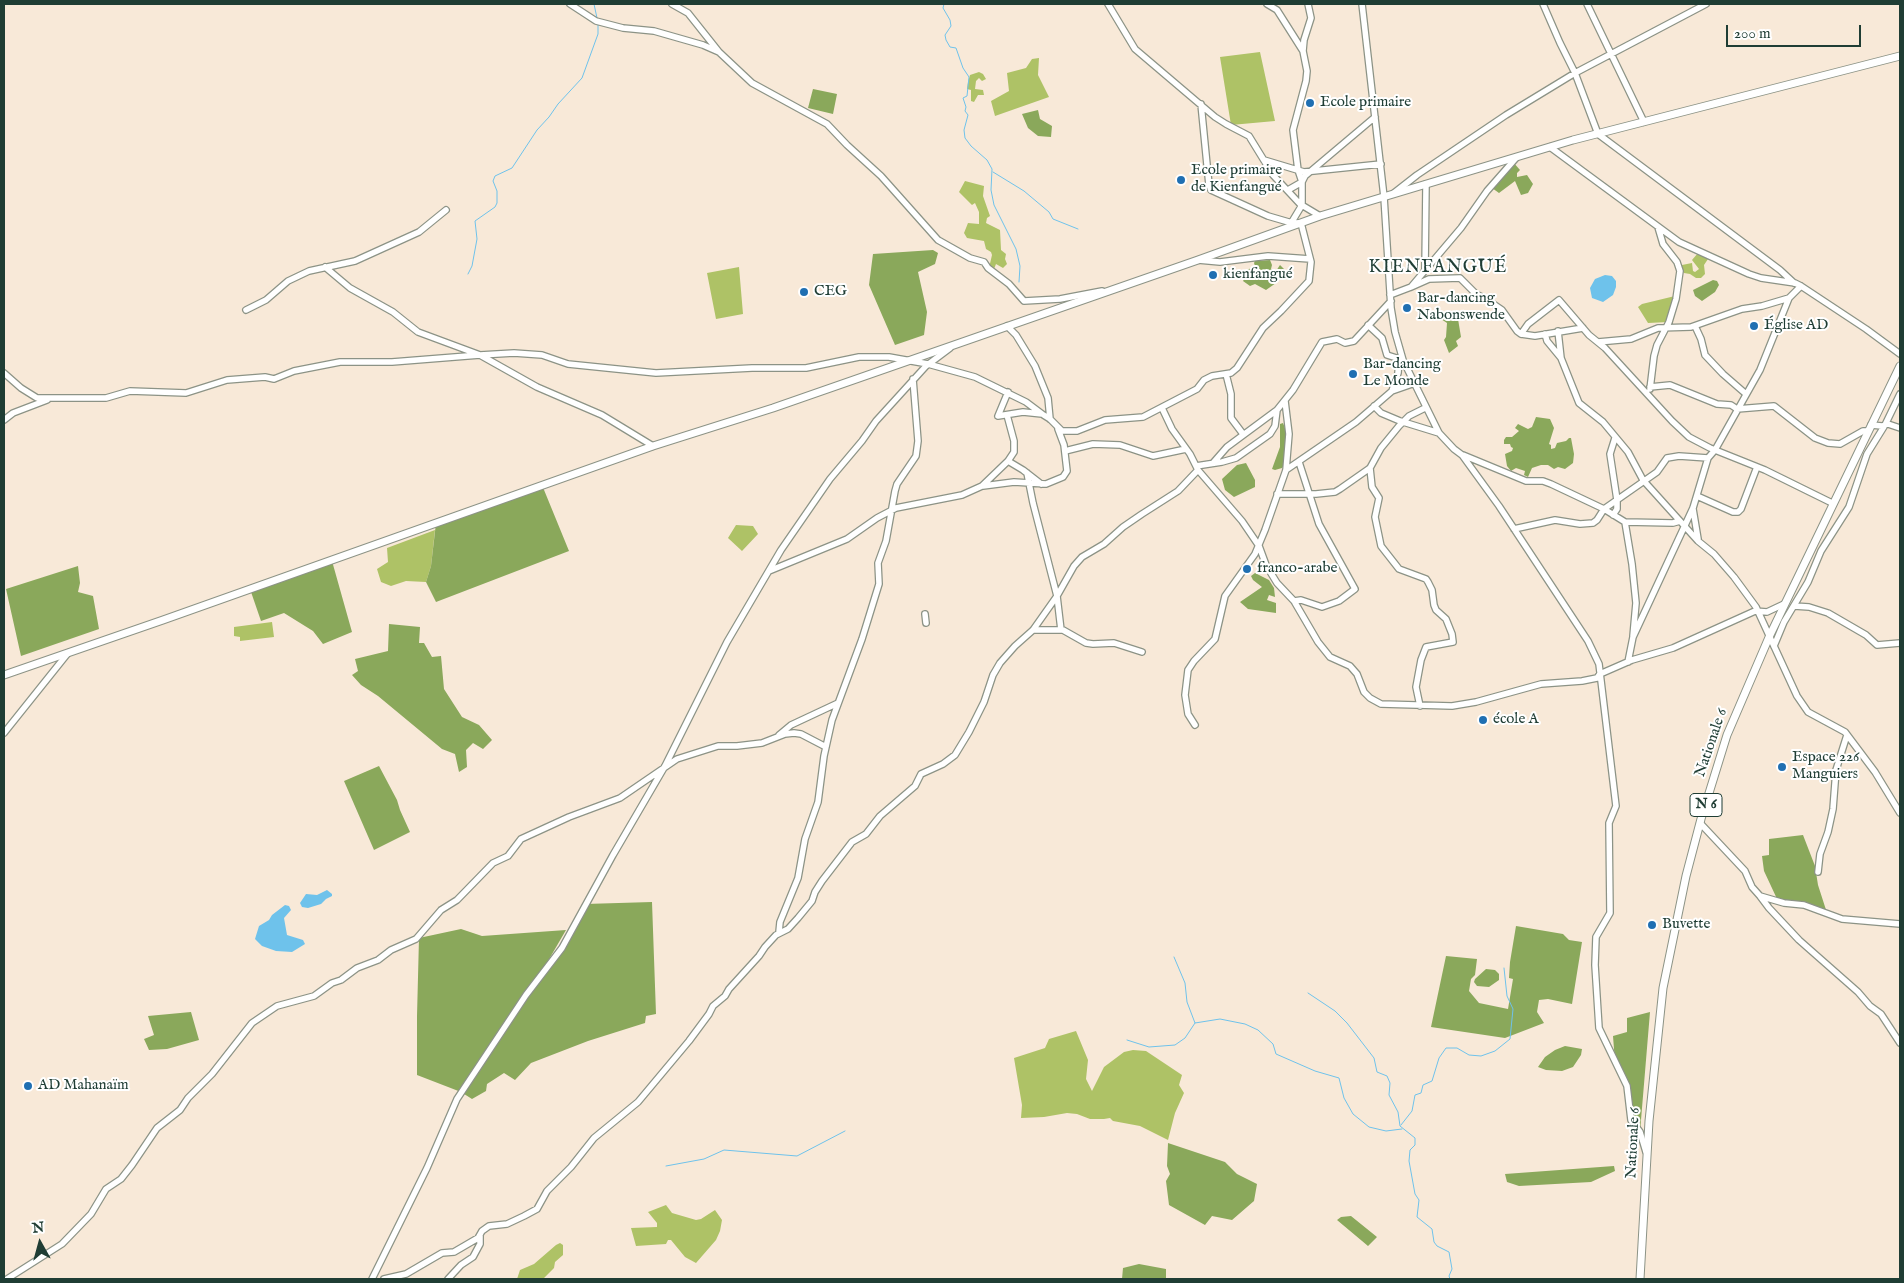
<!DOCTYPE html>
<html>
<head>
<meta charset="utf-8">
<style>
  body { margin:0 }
  #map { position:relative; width:1904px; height:1283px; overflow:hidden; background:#f8e9d8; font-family:"IM FELL English",serif }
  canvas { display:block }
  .frame { position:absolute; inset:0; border:5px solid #1f3d34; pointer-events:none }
  .north { position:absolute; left:15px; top:1218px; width:50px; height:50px; -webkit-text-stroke:4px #fff; paint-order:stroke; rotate:353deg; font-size:14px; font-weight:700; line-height:20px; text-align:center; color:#1f3d34 }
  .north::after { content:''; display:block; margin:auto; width:18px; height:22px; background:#1f3d34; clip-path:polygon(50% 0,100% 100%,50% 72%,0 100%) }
  .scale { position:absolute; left:1726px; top:25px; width:135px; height:22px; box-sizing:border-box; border:2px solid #1f3d34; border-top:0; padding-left:6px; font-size:15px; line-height:18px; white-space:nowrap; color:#1f3d34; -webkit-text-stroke:4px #fff; paint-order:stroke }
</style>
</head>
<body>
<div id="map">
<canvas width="1904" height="1283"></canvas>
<div class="frame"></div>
<div class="north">N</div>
<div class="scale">200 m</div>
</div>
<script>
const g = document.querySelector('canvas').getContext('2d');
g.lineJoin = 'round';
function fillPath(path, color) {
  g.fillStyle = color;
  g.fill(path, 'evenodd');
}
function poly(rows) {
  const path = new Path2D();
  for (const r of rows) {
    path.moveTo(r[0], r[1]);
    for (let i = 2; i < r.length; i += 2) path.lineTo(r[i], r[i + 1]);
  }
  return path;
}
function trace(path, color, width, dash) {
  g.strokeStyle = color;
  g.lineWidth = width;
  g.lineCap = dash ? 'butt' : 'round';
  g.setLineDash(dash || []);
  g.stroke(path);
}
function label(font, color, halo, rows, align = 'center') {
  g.font = font + ' "IM FELL English",serif';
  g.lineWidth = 4;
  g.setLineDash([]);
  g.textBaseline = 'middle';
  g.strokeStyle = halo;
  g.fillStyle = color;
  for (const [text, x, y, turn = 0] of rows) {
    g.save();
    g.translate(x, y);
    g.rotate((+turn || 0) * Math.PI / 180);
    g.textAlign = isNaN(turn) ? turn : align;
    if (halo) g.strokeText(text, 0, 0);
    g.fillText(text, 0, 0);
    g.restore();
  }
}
fillPath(poly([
  [1260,52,1275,121,1231,125,1220,57],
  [1039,58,1038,75,1049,97,995,116,991,101,1009,91,1007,73,1026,68,1032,59],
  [979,72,983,74,986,79,982,81,979,78,976,81,975,89,983,90,984,95,978,95,974,102,971,101,971,90,967,89,968,82,970,75],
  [965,181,984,186,983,196,990,216,987,218,986,223,1000,230,1001,250,1006,254,1005,259,1007,264,1003,268,996,264,994,269,989,268,992,255,991,252,986,249,984,241,967,238,964,233,968,223,979,224,979,212,975,203,972,205,959,192],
  [1698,253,1707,256,1708,259,1704,265,1705,274,1701,278,1696,278,1690,274,1684,273,1682,270,1682,265,1692,263,1693,271,1695,272,1699,269,1692,260],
  [739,267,743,314,716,319,707,273],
  [1675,296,1668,322,1648,323,1638,307,1642,304],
  [736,525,753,526,758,534,742,551,728,538],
  [435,530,431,566,426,582,406,581,391,586,381,582,377,569,388,562,387,548],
  [272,622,274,637,240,641,240,637,234,636,234,627],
  [1076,1031,1088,1060,1086,1079,1092,1091,1104,1067,1124,1052,1133,1050,1146,1051,1182,1075,1179,1085,1184,1093,1175,1113,1168,1140,1140,1126,1113,1121,1110,1118,1104,1119,1090,1119,1077,1114,1067,1113,1044,1117,1021,1118,1022,1105,1014,1058,1045,1048,1049,1039],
  [666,1205,672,1213,696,1220,701,1219,715,1210,722,1220,720,1231,716,1240,696,1263,685,1257,671,1240,668,1240,666,1244,636,1246,631,1228,657,1227,657,1223,648,1212],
  [560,1243,563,1245,563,1255,555,1262,554,1268,543,1279,517,1279,520,1270,534,1264,556,1245]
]), '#aec266');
fillPath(poly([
  [813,89,837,94,833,114,808,108],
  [1038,110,1040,119,1052,126,1051,137,1038,136,1028,128,1022,114],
  [1513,162,1520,170,1517,173,1517,177,1527,175,1533,184,1528,193,1521,195,1515,181,1499,193,1492,188],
  [933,250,938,253,935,264,918,272,927,312,924,335,895,345,869,285,873,254],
  [1270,260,1272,265,1271,269,1276,271,1280,265,1284,269,1285,272,1279,275,1276,283,1266,290,1255,284,1250,286,1243,281,1246,276,1245,271,1255,266,1254,263,1255,261],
  [1713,280,1717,281,1719,285,1715,292,1702,301,1695,296,1693,290],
  [1448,312,1457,313,1461,337,1456,341,1458,346,1449,353,1444,340,1446,337,1447,323,1441,319,1440,315,1443,314,1447,315],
  [1536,417,1550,419,1554,428,1549,444,1551,445,1551,449,1555,448,1557,443,1566,441,1569,438,1571,438,1574,454,1573,463,1565,469,1558,467,1554,469,1548,465,1541,465,1532,468,1528,477,1524,475,1525,471,1516,468,1511,471,1507,466,1505,454,1512,451,1513,448,1511,447,1510,444,1504,444,1504,440,1506,437,1512,437,1519,431,1515,428,1518,424,1528,429,1532,427],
  [1283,423,1288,436,1285,463,1282,468,1275,470,1272,469,1280,447,1280,424],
  [1246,463,1255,480,1255,487,1234,497,1225,490,1222,479,1237,465],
  [542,485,569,551,436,602,426,582,431,566,436,523],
  [332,561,352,632,323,644,313,631,284,613,261,621,250,589],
  [78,566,80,583,78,592,93,596,99,629,21,656,6,589],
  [1255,573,1269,580,1274,588,1275,597,1269,595,1267,600,1276,603,1276,613,1248,609,1240,602,1262,587,1253,580,1251,576],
  [389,624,420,627,419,643,424,643,432,657,441,656,444,689,462,717,479,725,492,740,483,749,473,743,466,750,467,767,459,772,455,754,442,749,378,696,361,685,352,675,358,671,355,659,388,651],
  [379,766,397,800,400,810,410,832,374,850,344,781],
  [1803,835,1815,866,1818,885,1827,913,1778,901,1764,871,1762,856,1769,855,1769,839],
  [652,902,656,1014,646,1016,645,1023,588,1041,531,1063,515,1080,504,1073,487,1084,486,1091,472,1099,461,1092,417,1075,417,1016,419,938,461,929,482,936,566,930,548,961,523,994,552,962,585,904],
  [1516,926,1563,934,1569,940,1582,942,1572,1004,1548,999,1539,1000,1537,1012,1544,1023,1505,1038,1431,1027,1446,956,1477,959,1475,975,1471,979,1469,991,1479,1003,1508,1009,1513,979,1509,978,1510,962],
  [1486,969,1495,970,1499,974,1499,980,1489,987,1477,986,1474,982,1475,979],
  [191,1012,199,1040,167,1049,149,1050,144,1039,154,1035,148,1016],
  [1650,1012,1640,1132,1631,1120,1629,1097,1615,1062,1613,1036,1627,1032,1627,1018],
  [1565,1046,1582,1049,1581,1055,1573,1067,1562,1071,1546,1070,1538,1067,1545,1057,1555,1050],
  [1168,1143,1225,1162,1237,1174,1257,1184,1254,1201,1232,1220,1212,1216,1205,1225,1169,1205,1166,1181,1170,1174,1167,1166],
  [1614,1166,1615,1171,1591,1182,1519,1186,1507,1182,1505,1174],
  [1351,1216,1377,1237,1368,1246,1337,1220,1341,1217],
  [1139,1264,1166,1269,1166,1279,1122,1279,1123,1268]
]), '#8aa85b');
fillPath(poly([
  [1605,275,1612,276,1616,281,1616,287,1613,295,1603,302,1592,298,1590,288,1595,279],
  [327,890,332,894,332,896,326,899,321,904,308,908,302,907,300,903,306,894,317,895],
  [285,905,289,906,291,910,284,918,287,935,303,940,305,944,292,952,276,951,262,946,255,939,259,926,269,920,272,915]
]), '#6ec2eb');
trace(poly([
  [594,4,597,18],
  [944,4,943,8,950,20,951,26,945,35,946,40,950,47,956,48,963,68,969,77,967,96,963,98,966,107,965,111,968,115,964,130,965,138,971,146,987,160,992,169,991,190,994,205,1016,249,1020,266,1019,282],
  [993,172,1024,191,1049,212,1053,219,1078,229],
  [468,274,472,266,477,239,475,221,495,207,497,203,497,191,493,181,495,176,512,168,537,130,549,117,558,104,582,78,598,34,598,24],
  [1174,957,1185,983,1187,1002,1195,1023,1220,1019,1245,1024,1258,1030,1273,1044,1276,1054,1315,1071,1339,1078,1344,1098,1353,1114,1369,1127,1386,1131,1402,1129],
  [1308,993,1335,1011,1347,1023,1374,1058,1377,1072,1387,1076,1390,1083,1389,1095,1398,1112,1400,1126,1415,1138,1415,1145,1410,1150,1409,1161,1415,1194,1419,1200,1417,1217,1432,1229,1434,1242,1437,1246,1449,1252,1452,1269,1449,1276,1450,1279],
  [1127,1040,1149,1047,1175,1045,1185,1038,1195,1023],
  [1401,1125,1412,1111,1415,1095,1421,1093,1423,1085,1432,1081,1439,1058,1446,1048,1457,1048,1469,1055,1481,1056,1495,1051,1510,1039,1513,1009,1507,996,1504,968],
  [666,1166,704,1159,724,1150,797,1156,845,1131]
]), '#6ec2eb', 1);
const minor = poly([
  [570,4,596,21,623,28,654,31,703,45,719,52,752,83,827,124,847,145,881,176,938,240,970,258,984,262,988,268,1009,284,1024,301,1060,299,1102,291],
  [672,4,688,13,719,52],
  [1108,4,1135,49,1215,117,1226,124,1249,136,1273,175,1300,204,1320,216],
  [1267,4,1277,10,1303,51],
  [1362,4,1384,197,1391,308,1395,332,1403,360,1439,433,1454,449,1462,455,1499,506,1588,641,1599,664,1616,806,1609,823,1610,913,1596,937,1595,965,1599,1028,1627,1086,1631,1120,1640,1132,1646,1152],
  [1543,4,1560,43,1575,73,1598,134,1780,270,1794,283],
  [1587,4,1644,122],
  [1550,147,1679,242,1749,274,1761,278,1795,283,1801,286,1866,329,1900,354],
  [1264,160,1304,172,1381,164],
  [1288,190,1302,182,1298,170,1293,130,1306,81,1307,71,1303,51,1304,40,1311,18,1308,4],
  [1394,193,1417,175,1506,115,1575,73,1706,4],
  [1290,225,1302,205,1302,182,1305,176,1375,117],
  [1198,260,1220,262,1268,256,1310,259],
  [325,267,350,288,393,312,418,332,480,355,514,353,542,355,568,364,656,373,752,368,806,368,859,357,889,357,928,364,975,377,1026,402,1042,414],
  [1425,270,1426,184],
  [1411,287,1429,279,1460,278,1476,294,1486,299,1502,310,1517,331,1521,334,1535,336,1583,328],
  [1390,295,1411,287,1461,228,1487,191,1516,158],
  [246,310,266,300,288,281,309,271,355,261,419,232,446,210],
  [1368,325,1382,338,1387,355,1403,360],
  [1007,326,1016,335,1035,366,1048,398,1050,419],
  [1695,326,1701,339,1705,355,1723,374,1746,394],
  [1558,331,1561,358,1579,403,1603,422,1628,452,1643,480,1698,541,1714,554,1734,577,1756,607,1797,696,1808,712,1845,732,1875,772,1900,813],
  [1521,334,1528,324,1559,300,1589,335,1605,348,1672,421,1689,437,1710,448,1765,470,1832,503],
  [1545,334,1547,341,1561,358],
  [1598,342,1631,339,1658,328,1691,327,1742,309,1762,306,1789,298,1801,286],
  [4,373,21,388,37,398,106,398,130,391,186,393,227,380,265,377,274,379,294,371,340,362,392,362,480,355,537,387,602,415,653,446],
  [1226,374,1231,394,1231,418,1243,434],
  [1650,387,1670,385,1717,404,1731,405,1737,409,1774,406,1815,438,1828,443,1840,444,1863,431,1868,431],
  [1650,389,1654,356,1657,345,1669,322,1676,299,1680,271,1677,262,1663,244,1658,227],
  [1392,391,1398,373,1399,359],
  [1008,392,998,416,1023,412,1042,414,1050,419,1062,431,1077,431,1105,420,1143,417,1197,389,1204,380,1212,376,1231,373,1237,368,1263,328,1281,311,1309,281,1311,262,1301,223,1292,223,1268,216,1211,190,1209,185,1201,104],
  [1374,406,1381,413,1400,421,1439,433],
  [1162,408,1172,429,1190,454,1198,470,1242,521,1259,546,1266,565,1277,583,1294,601,1318,642,1330,657,1350,666,1357,674,1364,692,1370,698,1381,704,1452,706,1476,702,1541,684,1582,681,1597,678,1600,674,1632,660,1673,648,1755,611,1767,612,1784,604],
  [4,420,13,413,47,400],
  [1871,425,1882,426,1888,424,1900,428],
  [1065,451,1093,444,1120,445,1153,456,1186,449],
  [1463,455,1526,481,1543,481,1551,484,1604,509,1625,522,1673,523,1680,521],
  [1008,461,1023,470,1041,484],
  [1213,463,1227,447,1277,410],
  [1196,466,1222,462,1236,458,1270,434,1275,426,1277,410,1293,390,1322,342,1337,339,1345,343,1354,341,1391,301],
  [1370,468,1372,487,1379,498,1375,517,1381,546,1399,569,1426,579,1428,582,1432,590,1434,605,1436,610,1446,619,1452,634,1453,642,1426,647,1421,660,1416,687,1420,706],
  [1286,470,1356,422,1392,391,1415,383],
  [1027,473,1033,503,1057,596,1061,630],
  [983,486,1014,482,1046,484,1063,477,1067,471,1064,445,1058,429],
  [1277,494,1316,494,1335,492,1340,489,1370,468,1381,448,1399,426,1409,416,1425,408],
  [1697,496,1733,512,1738,512,1741,509,1757,467],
  [1693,509,1698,539],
  [1613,515,1617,509,1617,500,1610,454,1615,438],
  [1625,522,1632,564,1636,603,1633,636],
  [1514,529,1555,520,1580,524,1593,523,1597,520,1604,509,1657,472,1667,458,1679,456,1708,458],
  [769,571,847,539,877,518,896,508,962,495,982,486,1008,461,1014,452,1014,441,1007,415],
  [1294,601,1301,600,1322,607,1339,601,1355,589,1319,524,1299,462],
  [1794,606,1809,607,1828,613,1866,635,1877,645,1900,643],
  [925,614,926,623],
  [1033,630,1063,630,1086,643,1093,644,1114,643,1142,652],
  [1774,646,1784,622,1808,582,1821,551,1849,507,1867,454,1885,425,1900,394],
  [1628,662,1633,637,1693,508,1708,458,1715,450,1760,370,1789,298],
  [1195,725,1188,714,1185,695,1188,670,1194,661,1215,639,1225,596,1255,554,1265,530,1286,470,1289,434,1285,401],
  [4,733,68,653],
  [779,735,791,725,838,703],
  [1700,823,1745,871,1752,887,1760,896,1784,903,1804,905,1842,919,1900,924],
  [1818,872,1820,854,1828,832,1833,809,1836,770,1847,735],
  [1760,896,1769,908,1799,940,1858,992,1870,1006,1881,1014,1900,1043],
  [779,932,780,922,798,878,805,839,818,802,824,756,832,720,862,639,879,584,878,563,886,541,895,491,897,484,916,456,918,441,913,379],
  [7,1279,62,1244,91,1214,106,1189,121,1179,132,1165,157,1128,180,1110,188,1098,212,1074,252,1023,277,1006,314,996,332,983,341,980,357,968,378,960,391,950,416,939,441,910,457,900,493,863,508,856,521,839,569,817,620,798,677,759,718,746,737,746,762,743,785,734,794,733,801,734,826,747],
  [372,1279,427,1168,457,1099,526,995,562,948,613,855,665,766,727,642,781,550,830,479,862,441,876,421,926,366,950,348],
  [384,1279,406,1274,442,1253,454,1252,478,1238,482,1231,489,1226,507,1224,524,1216,537,1209,547,1191,571,1167,594,1138,638,1102,689,1041,709,1014,713,1006,725,996,729,989,759,956,765,947,776,935,788,929,798,918,812,901,815,892,822,881,852,842,866,834,880,816,915,786,921,774,943,764,955,755,969,732,984,702,993,675,1000,663,1015,646,1033,630,1057,596,1074,566,1082,557,1104,544,1123,527,1142,514,1178,491,1198,470],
  [448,1279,461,1265,473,1257,480,1244,480,1236]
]);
const major = poly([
  [4,675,163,620,653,446,773,408,1198,260,1320,216,1573,140,1900,56],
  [1640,1279,1649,1121,1663,988,1686,876,1701,819,1727,735,1770,635,1900,366]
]);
trace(minor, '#8c9386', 8);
trace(major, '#8c9386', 9);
trace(minor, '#fff', 5.5);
trace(major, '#fff', 7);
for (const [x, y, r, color] of [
  [1310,103,5,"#1f6fb2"],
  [1181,180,5,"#1f6fb2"],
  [1213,275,5,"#1f6fb2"],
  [804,292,5,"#1f6fb2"],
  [1407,308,5,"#1f6fb2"],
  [1754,326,5,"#1f6fb2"],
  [1353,374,5,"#1f6fb2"],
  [1247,569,5,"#1f6fb2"],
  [1483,720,5,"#1f6fb2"],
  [1782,767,5,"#1f6fb2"],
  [1652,925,5,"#1f6fb2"],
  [28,1086,5,"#1f6fb2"]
]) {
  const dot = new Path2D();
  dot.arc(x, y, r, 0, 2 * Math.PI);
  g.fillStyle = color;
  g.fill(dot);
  trace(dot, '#fff', 2);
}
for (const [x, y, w] of [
  [1706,805,32]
]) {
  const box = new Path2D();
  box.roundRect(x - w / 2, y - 11.5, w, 23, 4);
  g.fillStyle = '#fff';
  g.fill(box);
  trace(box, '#1f3d34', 1);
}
label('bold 14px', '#1f3d34', null, [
  ["N 6",1706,805]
]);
label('15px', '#1f3d34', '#fff', [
  ["Ecole primaire",1320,103],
  ["Ecole primaire",1191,171],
  ["de Kienfangué",1191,188],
  ["kienfangué",1223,275],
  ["CEG",814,292],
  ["Bar-dancing",1417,299],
  ["Nabonswende",1417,316],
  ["Église AD",1764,326],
  ["Bar-dancing",1363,365],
  ["Le Monde",1363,382],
  ["franco-arabe",1257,569],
  ["école A",1493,720],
  ["Espace 226",1792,758],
  ["Manguiers",1792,775],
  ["Buvette",1662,925],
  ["AD Mahanaïm",38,1086]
], 'left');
label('15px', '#1f3d34', '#fff', [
  ["Nationale 6",1712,743,-71],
  ["Nationale 6",1634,1143,-87]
]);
g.letterSpacing = '1px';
label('18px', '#1f3d34', '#fff', [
  ["KIENFANGUÉ",1438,268]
]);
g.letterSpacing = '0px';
</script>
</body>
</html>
